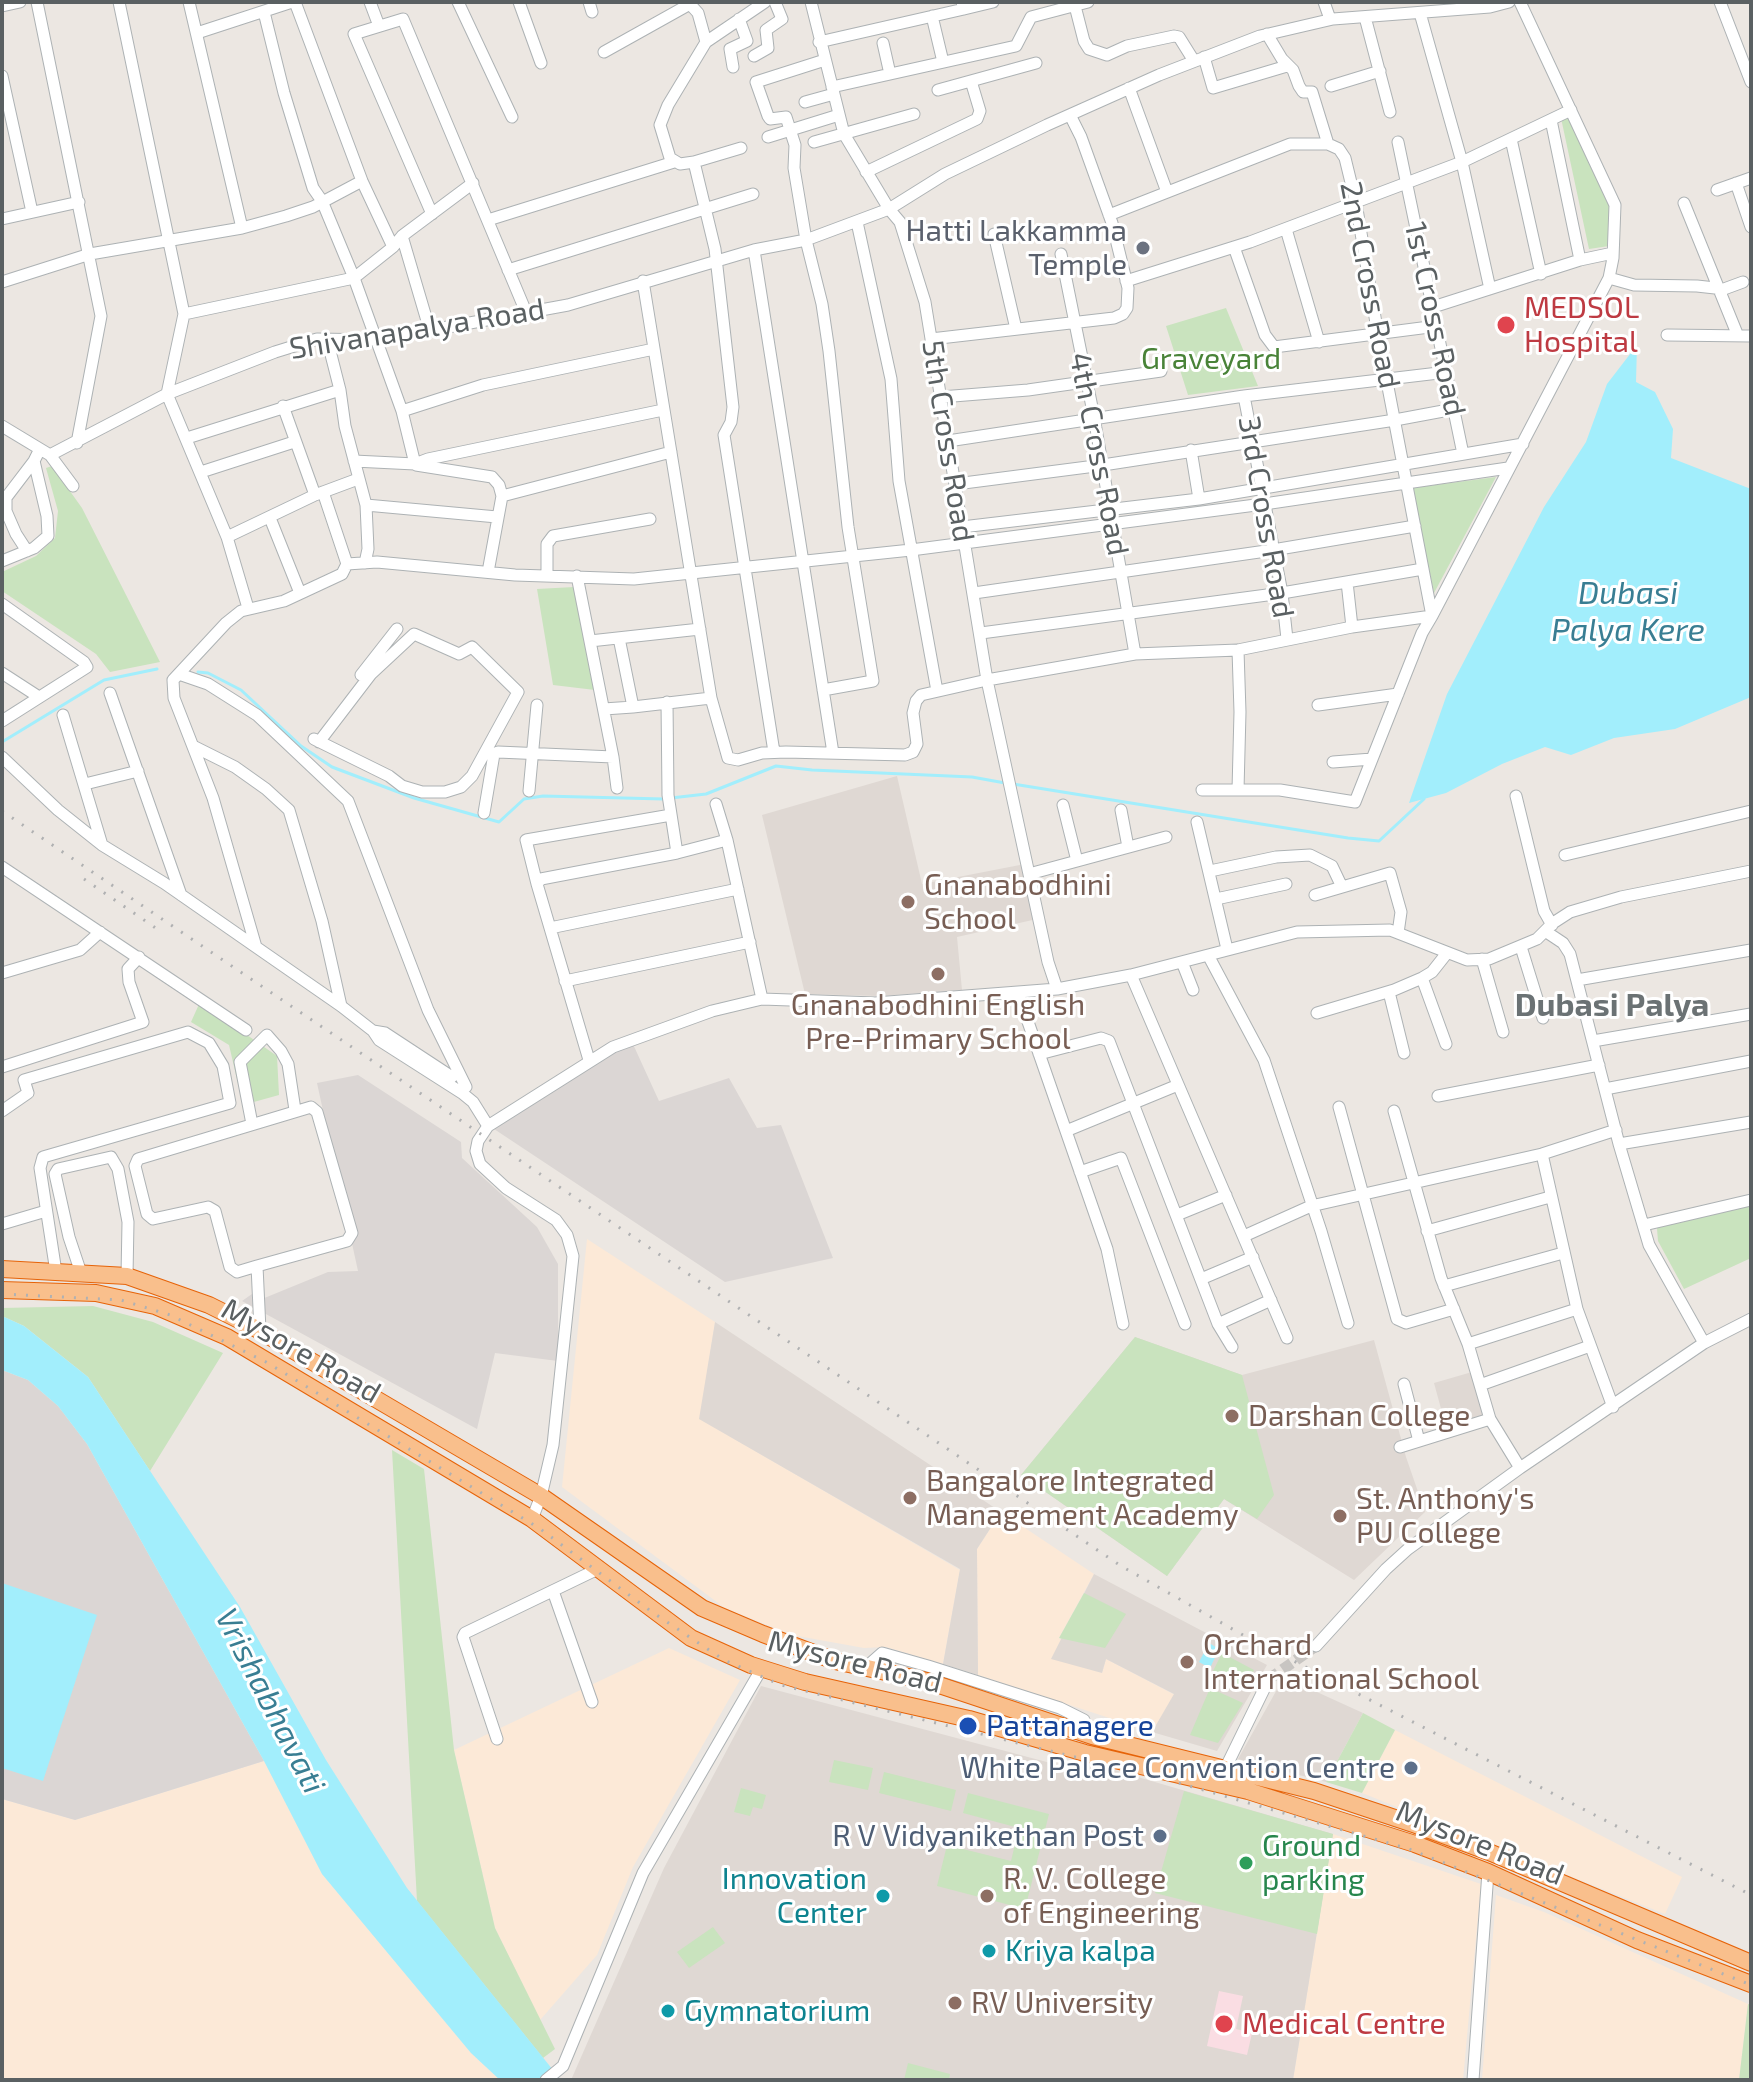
<!DOCTYPE html>
<html>
<head>
<meta charset="utf-8">
<style>
  body { margin:0 }
  #map { position:relative; width:1753px; height:2082px; overflow:hidden; background:#ece7e2; font-family:"Exo 2",sans-serif }
  canvas { display:block }
  .frame { position:absolute; inset:0; border:4px solid #5a6062; pointer-events:none }
</style>
</head>
<body>
<div id="map">
<canvas width="1753" height="2082"></canvas>
<div class="frame"></div>
</div>
<script>
const g = document.querySelector('canvas').getContext('2d');
g.lineJoin = 'round';
function fillPath(path, color) {
  g.fillStyle = color;
  g.fill(path, 'evenodd');
}
function poly(rows) {
  const path = new Path2D();
  for (const r of rows) {
    path.moveTo(r[0], r[1]);
    for (let i = 2; i < r.length; i += 2) path.lineTo(r[i], r[i + 1]);
  }
  return path;
}
function trace(path, color, width, dash) {
  g.strokeStyle = color;
  g.lineWidth = width;
  g.lineCap = dash ? 'butt' : 'round';
  g.setLineDash(dash || []);
  g.stroke(path);
}
function label(font, color, halo, rows, align = 'center') {
  g.font = font + ' "Exo 2",sans-serif';
  g.lineWidth = 6;
  g.setLineDash([]);
  g.textBaseline = 'middle';
  g.strokeStyle = halo;
  g.fillStyle = color;
  for (const [text, x, y, turn = 0] of rows) {
    g.save();
    g.translate(x, y);
    g.rotate((+turn || 0) * Math.PI / 180);
    g.textAlign = isNaN(turn) ? turn : align;
    if (halo) g.strokeText(text, 0, 0);
    g.fillText(text, 0, 0);
    g.restore();
  }
}
fillPath(poly([
  [587,1239,715,1322,700,1419,960,1570,943,1664,886,1647,864,1648,792,1635,725,1608,562,1487],
  [1001,1512,1094,1574,1059,1638,1102,1673,1106,1659,1175,1695,1152,1732,978,1675,977,1549],
  [669,1648,740,1680,633,1867,597,1955,540,2020,495,1928,454,1750],
  [1395,1730,1682,1877,1665,1914,1362,1793],
  [264,1761,322,1874,471,2053,500,2080,2,2080,2,1799,75,1820],
  [1333,1834,1481,1884,1463,2080,1293,2080],
  [1496,1895,1544,1912,1748,2004,1739,2080,1482,2080]
]), '#fce9d7');
fillPath(poly([
  [632,1042,659,1101,729,1078,757,1128,781,1125,833,1258,725,1282,491,1127],
  [358,1075,461,1142,462,1158,537,1227,558,1264,558,1361,495,1353,477,1429,242,1301,252,1294,262,1299,328,1272,358,1271,317,1083],
  [2,1370,28,1380,58,1406,87,1444,264,1761,75,1820,2,1799]
]), '#dbd6d4');
fillPath(poly([
  [897,776,922,884,1025,864,1037,919,957,937,962,990,879,996,805,994,762,815],
  [715,1322,1001,1512,977,1549,978,1675,943,1664,960,1569,699,1419],
  [1135,1337,1242,1375,1374,1340,1406,1457,1425,1512,1354,1580,1224,1499,1167,1576,1021,1475],
  [1472,1372,1485,1417,1446,1427,1434,1383],
  [1094,1574,1267,1665,1217,1751,1152,1732,1174,1694,1106,1659,1102,1673,1051,1659],
  [1284,1677,1363,1713,1326,1782,1238,1759],
  [761,1686,1073,1769,1076,1759,1333,1834,1293,2080,571,2080,664,1868]
]), '#dfd8d3');
fillPath(poly([
  [1219,1991,1243,1996,1236,2029,1252,2033,1247,2055,1207,2046]
]), '#fadde3');
fillPath(poly([
  [1569,114,1619,217,1609,246,1589,249,1561,118],
  [1226,308,1258,386,1188,395,1166,326],
  [52,466,82,508,160,662,110,672,96,654,2,591,2,572,36,556,55,538,58,511,46,468],
  [1496,477,1434,593,1412,488],
  [574,587,595,690,553,685,537,589],
  [200,1002,277,1056,279,1095,243,1105,229,1045,191,1022],
  [1751,1195,1751,1258,1684,1289,1658,1241,1656,1216],
  [93,1306,153,1322,223,1353,150,1471,88,1377,24,1326,2,1316,2,1308],
  [1135,1337,1242,1375,1274,1495,1257,1519,1224,1499,1167,1576,1021,1475],
  [392,1450,424,1469,454,1750,495,1928,555,2049,543,2058,417,1901],
  [1084,1593,1126,1614,1105,1648,1059,1638],
  [1222,1653,1254,1670,1244,1690,1212,1673],
  [1210,1688,1243,1703,1218,1743,1190,1735],
  [1363,1713,1395,1730,1362,1793,1326,1782],
  [834,1760,873,1768,868,1790,829,1782],
  [884,1772,956,1790,951,1811,879,1793],
  [741,1788,766,1795,762,1809,753,1807,750,1816,734,1812],
  [1184,1791,1333,1834,1317,1934,1155,1893],
  [968,1793,1049,1814,1025,1909,937,1886,947,1845,1011,1861,1019,1828,963,1813],
  [713,1927,725,1943,689,1968,677,1952],
  [1748,2004,1751,2005,1751,2080,1739,2080],
  [908,2063,950,2074,949,2080,904,2080]
]), '#c9e3be');
fillPath(poly([
  [1637,345,1636,382,1655,392,1673,429,1671,458,1751,489,1751,697,1675,729,1614,738,1571,755,1545,747,1502,764,1446,793,1409,803,1447,694,1544,507,1586,442,1607,384],
  [2,1316,24,1326,88,1377,240,1607,326,1760,407,1888,561,2080,500,2080,471,2053,322,1874,264,1761,87,1444,58,1406,28,1380,2,1370],
  [2,1583,97,1615,43,1781,2,1768],
  [1209,1643,1219,1649,1210,1668,1199,1662]
]), '#a2eefc');
trace(poly([
  [198,672,208,673,241,690,301,746,332,767,414,798,499,822,524,799,543,796,664,799],
  [2,742,104,680,157,669],
  [1013,784,1348,838,1379,841,1424,799],
  [671,798,706,794,776,766,812,770,972,777,1005,783]
]), '#a2eefc', 3);
trace(poly([
  [1269,1679,1316,1646]
]), '#c8c5c2', 11, [11, 5.5]);
const minor = poly([
  [37,2,101,316,77,443],
  [119,2,184,314,167,394,227,537,248,608],
  [189,2,242,228],
  [295,2,362,181,393,247],
  [370,2,379,26],
  [458,2,512,117],
  [519,2,541,63],
  [589,2,592,12],
  [688,2,698,13,706,42],
  [765,2,706,42,668,105,660,125,670,158,680,164,694,162,715,249,733,407,731,422,724,435,774,752],
  [1074,2,1084,41,1089,49,1107,55,1127,46,1174,36,1179,37,1194,61],
  [1324,2,1330,19],
  [1720,2,1751,82],
  [2,6,20,2],
  [964,9,993,2],
  [264,12,284,93,313,188,322,201,354,278,402,411,415,464,354,461],
  [932,16,943,62],
  [1365,17,1390,112],
  [197,33,292,2],
  [1267,34,1282,59,1293,70,1299,86,1303,92,1312,92,1328,144],
  [819,42,964,9,962,2],
  [883,43,890,74],
  [604,52,690,4],
  [754,56,768,48,766,30,782,19,775,2],
  [1204,57,1213,88,1287,66],
  [733,67,730,49,747,41,739,19],
  [2,76,32,212],
  [1331,86,1380,71],
  [832,87,1016,46,1031,17,1088,2],
  [1129,88,1167,192],
  [938,90,1036,63],
  [805,102,834,94],
  [1551,120,1580,260],
  [768,137,839,115],
  [1511,139,1541,274],
  [814,142,914,114],
  [1398,142,1463,454],
  [694,162,741,148],
  [866,172,977,119,980,111,971,81],
  [1736,183,1751,227],
  [1717,190,1751,178],
  [1684,203,1738,336],
  [432,214,354,34,403,19,526,312],
  [1109,215,1290,144,1328,144,1339,149,1345,158,1356,203,1378,335,1432,616,1422,633,1355,802,1280,790,1238,790,1240,712,1238,650],
  [2,219,79,202],
  [488,220,674,162],
  [857,222,891,379,899,481,937,691],
  [1286,229,1319,342],
  [994,234,1016,329],
  [402,236,430,331],
  [1234,247,1265,335,1274,347,1437,326],
  [754,250,833,753],
  [1061,254,1094,417,1135,654],
  [508,270,753,194],
  [1609,278,1634,285,1697,286,1724,289,1743,282],
  [643,281,711,698,728,758,738,760,762,753,786,752,905,755,913,752,917,744,913,713,916,701,921,695,987,680,925,302,900,222,889,209,844,134,811,2],
  [1126,281,1250,242,1462,162,1420,13],
  [2,282,90,254,242,228,286,216,313,207,362,181],
  [1490,289,1462,162,1571,110],
  [1433,307,1580,260,1613,253],
  [184,314,354,278,393,247,402,236,473,183],
  [1667,335,1751,336],
  [327,339,340,390,345,426,366,505,368,549,365,563],
  [931,339,1114,318,1123,314,1127,308,1128,288,1112,223,1081,137,1070,115],
  [1244,396,1282,593,1287,639],
  [941,397,1028,390,1161,371],
  [283,406,315,495],
  [402,411,483,385,654,349],
  [2,426,50,455,73,486],
  [187,438,340,390],
  [948,441,1244,396,1447,372],
  [1191,450,1199,499],
  [50,455,167,394,275,352,317,339,377,340,568,305,754,250,806,240,889,209,945,174,1047,125,1159,75,1260,36,1333,19,1490,7,1509,2],
  [415,464,428,459,663,410],
  [416,465,492,477,499,485,502,496],
  [201,472,294,442],
  [956,484,1103,465,1395,420,1454,409],
  [323,492,347,564],
  [6,497,6,511,16,534,27,551],
  [2,503,34,461],
  [366,505,497,517],
  [270,518,300,593],
  [962,527,1199,499,1523,444],
  [227,537,315,495,358,479],
  [2,561,34,548,48,536,47,516,34,461,40,449],
  [488,572,502,496,671,452],
  [547,576,547,544,553,536,650,519],
  [1347,582,1352,627],
  [974,593,1273,550,1415,526],
  [2,604,84,662,87,667,2,721],
  [981,633,1282,593,1423,569],
  [619,638,633,707,711,698],
  [590,641,700,629],
  [2,673,39,697],
  [179,674,208,684,257,715,348,801,428,1010,466,1087],
  [361,675,397,629],
  [823,690,873,681,848,527,829,351,822,304,806,240,794,168,795,145,786,117,770,119,768,116,756,82,825,60],
  [110,693,181,895],
  [667,702,668,795,677,853],
  [1318,705,1398,694],
  [604,709,633,707],
  [63,715,102,845],
  [314,739,318,741,389,776,402,786,422,792,445,792,461,787,472,776,518,692,472,647,459,654,414,634,371,674,319,742],
  [195,747,235,767,266,789,289,810,322,921,341,1006],
  [2,757,58,810,102,845,164,883,256,947],
  [613,757,617,788],
  [1333,762,1372,759],
  [85,784,138,771],
  [1202,790,1238,790],
  [529,791,537,705],
  [1516,796,1544,911,1552,925],
  [716,804,727,840],
  [1063,805,1077,861],
  [1121,810,1128,847],
  [484,813,494,754,498,752,613,757,577,576],
  [1197,822,1227,949],
  [1565,855,1751,811],
  [2,867,246,1030],
  [1210,871,1276,857,1310,855,1332,866,1342,887],
  [1029,874,1166,837],
  [537,884,526,840,671,815],
  [1315,895,1390,873,1401,912,1398,933],
  [1216,899,1286,884],
  [550,928,738,889],
  [1545,931,1563,943,1570,954,1619,1144,1649,1245,1704,1343],
  [1521,947,1543,1018],
  [1208,955,1264,1060,1321,1231,1348,1323],
  [1482,959,1503,1032],
  [1182,962,1193,990],
  [2,973,80,950,100,932],
  [1131,975,1287,1338],
  [1422,978,1446,1044],
  [1577,980,1751,950],
  [565,981,750,942],
  [1057,989,1048,962,987,680,1135,654,1238,650,1352,627,1432,616,1609,278,1613,258,1615,205,1520,2],
  [1389,992,1404,1053],
  [1018,993,1107,1249,1123,1324],
  [1317,1013,1394,990,1422,978,1432,972,1447,953],
  [373,1031,385,1033,452,1077],
  [1593,1041,1751,1014],
  [1039,1054,1101,1038,1109,1041,1218,1324,1232,1347],
  [589,1060,537,884,541,879,677,853,727,840,762,999],
  [2,1067,143,1022,129,982,128,969,139,957],
  [1605,1089,1751,1061],
  [1438,1096,1599,1065],
  [1339,1107,1397,1319,1406,1323,1454,1309],
  [2,1111,28,1093,24,1080,188,1032,209,1043,223,1066,230,1103,43,1157,40,1168,56,1272],
  [1394,1111,1441,1278,1468,1344,1577,1309],
  [252,1124,240,1062,267,1035,281,1051,288,1064,295,1110],
  [488,1126,473,1102,462,1093,379,1040,373,1031,341,1006,256,947,213,798,174,698,173,680,226,623,241,611,284,601,342,574,347,564,377,562,515,575,634,579,911,550,1271,503,1508,468],
  [1066,1131,1178,1085],
  [1619,1144,1751,1122],
  [1542,1154,1577,1309,1613,1407],
  [1080,1172,1121,1158,1185,1324],
  [1177,1215,1226,1195],
  [2,1224,46,1211],
  [1644,1225,1751,1200],
  [1427,1231,1550,1197],
  [1244,1236,1311,1206,1542,1154,1616,1130],
  [257,1266,237,1272,230,1267,215,1211,208,1207,153,1219,147,1214,135,1166,138,1159,311,1107,317,1112,352,1233,347,1241,257,1266,260,1330],
  [81,1273,69,1237,55,1174,58,1169,111,1157,118,1169,128,1222,127,1276],
  [1201,1279,1253,1257],
  [1444,1286,1563,1253],
  [1218,1324,1271,1300],
  [1468,1344,1490,1419,1520,1468],
  [1404,1384,1419,1441],
  [1480,1385,1590,1346],
  [1400,1447,1490,1419],
  [532,1519,541,1496,553,1445,573,1256,567,1235,556,1220,506,1188,480,1164,476,1151,478,1141,488,1126,613,1047,712,1011,762,999,875,1003,1057,989,1131,975,1297,932,1390,930,1467,960,1489,959,1537,939,1553,923,1570,912,1621,897,1751,871],
  [553,1591,592,1702],
  [1316,1646,1386,1569,1408,1549,1520,1468,1704,1343,1751,1319],
  [865,1668,882,1653,928,1666,1060,1708,1084,1720,1087,1734],
  [497,1739,463,1637,465,1633,600,1568],
  [1225,1769,1269,1679],
  [546,2080,563,2066,643,1873,762,1668],
  [1473,2080,1488,1872]
]);
const highway = poly([
  [2,1269,127,1276,209,1305,255,1328,541,1496,702,1608,763,1634,835,1661,927,1681,1092,1736,1314,1791,1416,1825,1489,1852,1751,1963],
  [2,1290,96,1293,155,1306,227,1337,532,1519,691,1638,751,1665,805,1682,969,1719,1085,1753,1248,1791,1415,1844,1488,1872,1637,1940,1751,1984]
]);
trace(minor, '#adb2b4', 13);
trace(highway, '#e66308', 18);
trace(minor, '#fff', 11);
trace(highway, '#f9bf8c', 16);
trace(poly([
  [2,811,1121,1566,1243,1635,1751,1895],
  [84,879,163,933],
  [2,1294,121,1300,170,1315,266,1362,539,1528,652,1612,724,1660,781,1685,1165,1779,1409,1849,1751,1985]
]), '#b0b1b2', 3, [2, 10]);
for (const [x, y, r, color] of [
  [1143,248,8,"#6b7280"],
  [1506,325,10,"#e0444e"],
  [908,902,8,"#8d6e63"],
  [938,974,8,"#8d6e63"],
  [1232,1416,8,"#8d6e63"],
  [910,1498,8,"#8d6e63"],
  [1340,1516,8,"#8d6e63"],
  [1187,1662,8,"#8d6e63"],
  [968,1726,10,"#1a4fb4"],
  [1411,1768,8,"#5c6f8a"],
  [1160,1836,8,"#5c6f8a"],
  [1246,1863,8,"#2e9e5b"],
  [883,1896,8,"#0f9aa8"],
  [987,1896,8,"#8d6e63"],
  [989,1951,8,"#0f9aa8"],
  [955,2003,8,"#8d6e63"],
  [668,2011,8,"#0f9aa8"],
  [1224,2024,10,"#e0444e"]
]) {
  const dot = new Path2D();
  dot.arc(x, y, r, 0, 2 * Math.PI);
  g.fillStyle = color;
  g.fill(dot);
  trace(dot, '#fff', 3);
}
label('30px', '#5b616d', '#fff', [
  ["Hatti Lakkamma",1127,231],
  ["Temple",1127,265]
], 'right');
label('30px', '#5a6062', '#fff', [
  ["2nd Cross Road",1370,285,79],
  ["1st Cross Road",1435,319,78],
  ["Shivanapalya Road",417,329,-9],
  ["5th Cross Road",948,441,81],
  ["4th Cross Road",1099,454,79],
  ["3rd Cross Road",1266,517,80],
  ["Mysore Road",301,1351,30],
  ["Mysore Road",855,1662,14],
  ["Mysore Road",1480,1843,22]
]);
label('30px', '#be3a42', '#fff', [
  ["MEDSOL",1524,308],
  ["Hospital",1524,342],
  ["Medical Centre",1242,2024]
], 'left');
label('30px', '#498338', '#fff', [
  ["Graveyard",1211,359]
]);
label('30px', '#785e54', '#fff', [
  ["Gnanabodhini",924,885],
  ["School",924,919],
  ["Gnanabodhini English",938,1005,"center"],
  ["Pre-Primary School",938,1039,"center"],
  ["Darshan College",1248,1416],
  ["Bangalore Integrated",926,1481],
  ["Management Academy",926,1515],
  ["St. Anthony's",1356,1499],
  ["PU College",1356,1533],
  ["Orchard",1203,1645],
  ["International School",1203,1679],
  ["R. V. College",1003,1879],
  ["of Engineering",1003,1913],
  ["RV University",971,2003]
], 'left');
label('30px', '#164399', '#fff', [
  ["Pattanagere",986,1726]
], 'left');
label('30px', '#4e5e75', '#fff', [
  ["White Palace Convention Centre",1395,1768],
  ["R V Vidyanikethan Post",1144,1836]
], 'right');
label('30px', '#27864d', '#fff', [
  ["Ground",1262,1846],
  ["parking",1262,1880]
], 'left');
label('30px', '#0d838f', '#fff', [
  ["Innovation",867,1879,"right"],
  ["Center",867,1913,"right"],
  ["Kriya kalpa",1005,1951],
  ["Gymnatorium",684,2011]
], 'left');
label('italic 32px', '#397e93', '#fff', [
  ["Dubasi",1628,593],
  ["Palya Kere",1628,630],
  ["Vrishabhavati",270,1701,63]
]);
label('bold 32px', '#6b7274', '#fff', [
  ["Dubasi Palya",1612,1005]
]);
</script>
</body>
</html>
